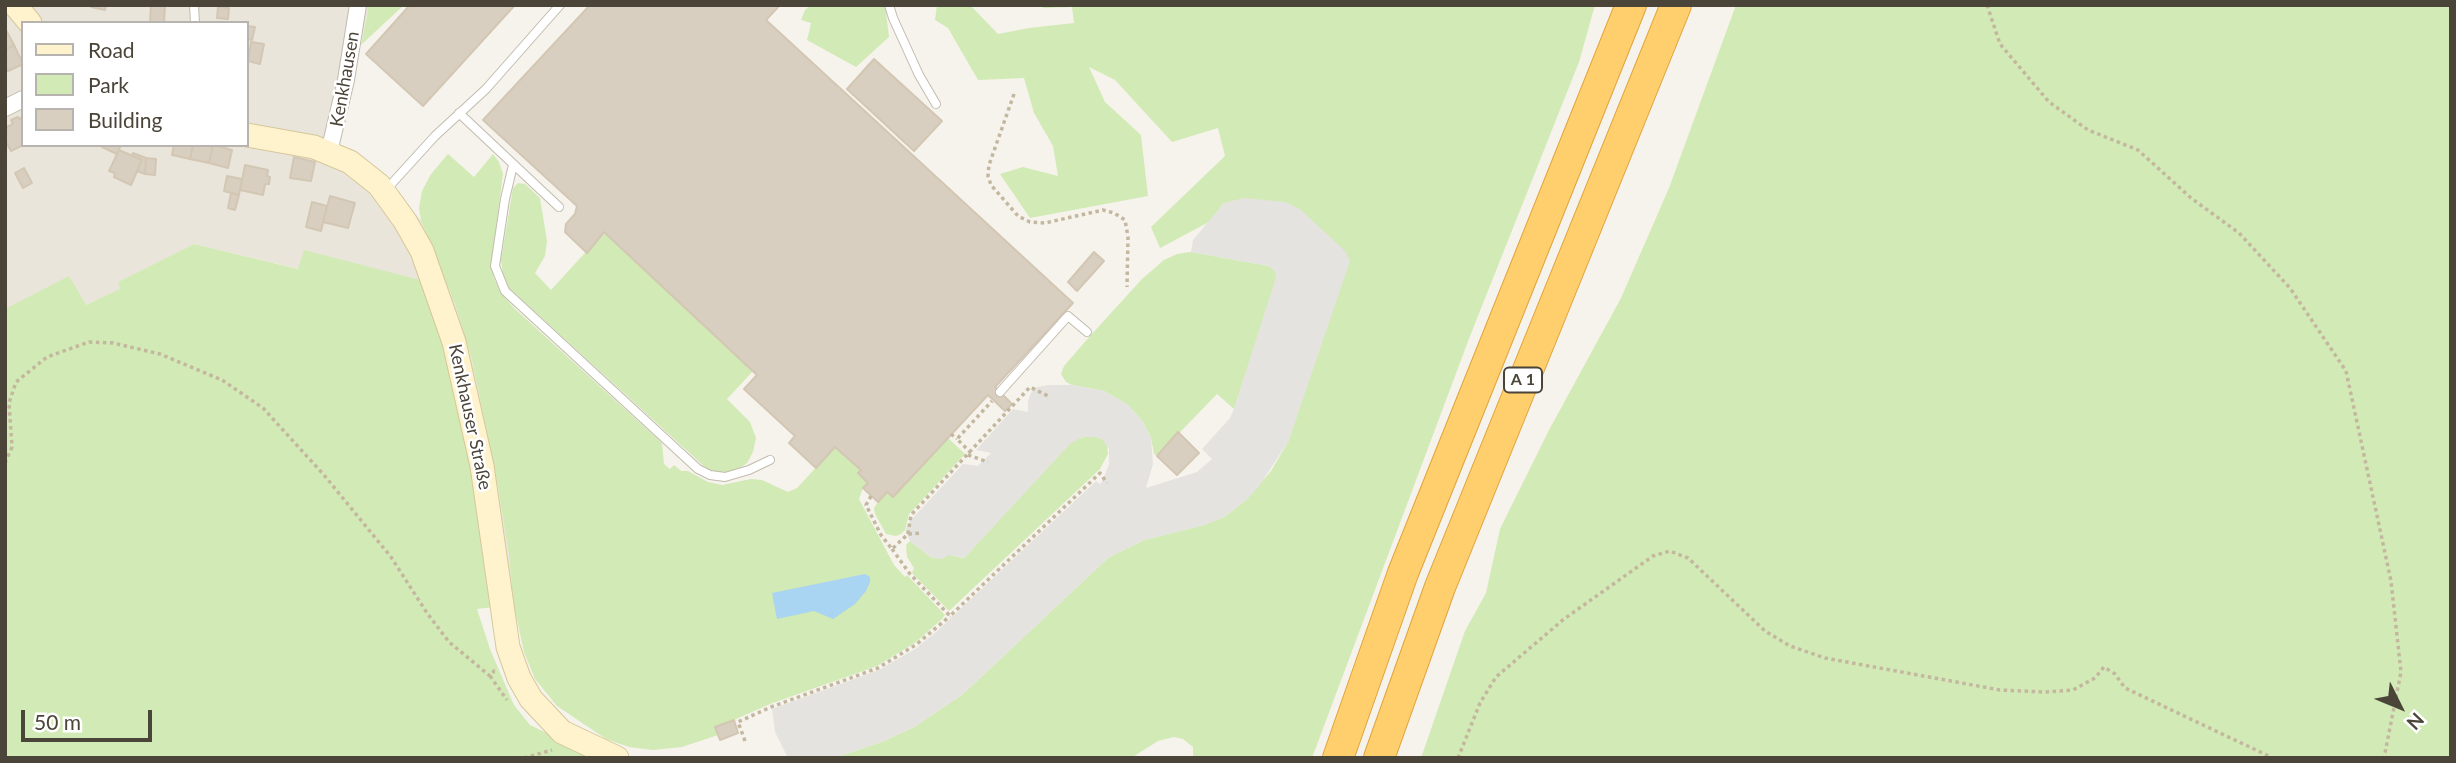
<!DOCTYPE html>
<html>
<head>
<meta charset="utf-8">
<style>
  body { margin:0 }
  #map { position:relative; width:2456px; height:763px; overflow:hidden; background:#f6f3ec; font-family:Lato,sans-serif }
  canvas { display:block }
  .frame { position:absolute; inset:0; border:7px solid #4b4439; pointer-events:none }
  .legend { position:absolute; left:21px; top:21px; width:228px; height:126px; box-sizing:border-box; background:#fff; border:2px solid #b7b4b0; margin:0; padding:9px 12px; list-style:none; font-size:21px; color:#4b4439 }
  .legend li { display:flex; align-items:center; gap:14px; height:35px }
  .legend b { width:35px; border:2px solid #b7b4b0 }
  .north { position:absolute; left:2365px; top:672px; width:70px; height:70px; -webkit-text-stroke:5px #fff; paint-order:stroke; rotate:133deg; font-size:19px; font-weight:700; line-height:28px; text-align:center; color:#4b4439 }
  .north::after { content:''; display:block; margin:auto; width:24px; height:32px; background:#4b4439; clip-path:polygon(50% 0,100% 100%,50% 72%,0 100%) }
  .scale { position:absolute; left:21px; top:710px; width:131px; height:32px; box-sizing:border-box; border:4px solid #4b4439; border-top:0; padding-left:9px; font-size:21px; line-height:24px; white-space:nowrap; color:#4b4439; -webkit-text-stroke:5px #fff; paint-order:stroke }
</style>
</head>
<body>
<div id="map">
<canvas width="2456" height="763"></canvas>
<div class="frame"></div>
<ul class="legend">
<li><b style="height:9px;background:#fff3cd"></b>Road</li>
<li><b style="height:19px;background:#d2eab5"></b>Park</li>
<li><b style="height:19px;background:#d8cfc1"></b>Building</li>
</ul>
<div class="north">N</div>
<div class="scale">50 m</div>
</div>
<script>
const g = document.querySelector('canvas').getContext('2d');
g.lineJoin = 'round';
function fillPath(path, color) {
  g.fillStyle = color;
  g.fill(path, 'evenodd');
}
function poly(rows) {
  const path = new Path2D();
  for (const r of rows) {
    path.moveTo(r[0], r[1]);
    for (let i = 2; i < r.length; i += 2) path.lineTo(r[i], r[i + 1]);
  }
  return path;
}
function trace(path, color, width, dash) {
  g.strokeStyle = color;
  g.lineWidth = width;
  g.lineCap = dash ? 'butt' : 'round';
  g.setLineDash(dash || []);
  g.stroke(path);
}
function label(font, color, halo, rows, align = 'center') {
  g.font = font + ' Lato,sans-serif';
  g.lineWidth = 5;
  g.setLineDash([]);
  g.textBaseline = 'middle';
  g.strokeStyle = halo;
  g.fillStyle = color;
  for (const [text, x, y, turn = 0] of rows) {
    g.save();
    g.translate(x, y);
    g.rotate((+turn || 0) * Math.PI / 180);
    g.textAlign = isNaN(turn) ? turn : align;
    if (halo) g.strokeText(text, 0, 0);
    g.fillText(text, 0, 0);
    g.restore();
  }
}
fillPath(poly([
  [5,5,369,5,339,146,365,160,382,173,421,221,455,304,472,360,497,482,509,555,513,601,493,607,304,251,299,269,194,244,118,282,121,289,86,305,27,299,5,309],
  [23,23,247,23,247,145,23,145]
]), '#eae5da');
fillPath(poly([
  [369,5,404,5,361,45],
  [811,5,885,5,889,37,856,67,807,40,811,23,801,20,805,10],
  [937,5,970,5,998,34,1029,28,1074,23,1072,7,1044,8,1040,5,1595,5,1579,62,1470,336,1312,758,1195,758,1193,756,1193,747,1183,739,1174,737,1158,741,1131,758,834,758,884,741,914,727,963,694,1109,557,1144,540,1204,525,1224,517,1246,500,1271,471,1288,442,1349,261,1224,203,1209,222,1160,248,1151,227,1225,156,1218,128,1172,142,1115,80,1089,67,1105,102,1141,135,1148,196,1030,218,1000,174,1023,167,1058,176,1053,146,1034,113,1024,78,978,80,948,28,935,20],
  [1736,5,2451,5,2451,758,1421,758,1465,631,1486,593,1500,529,1549,430,1621,298,1669,188],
  [448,154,474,177,493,154,499,162,503,174,492,259,494,278,501,293,514,308,662,443,664,464,670,469,674,465,681,471,688,471,708,482,722,485,751,479,762,480,788,492,797,488,835,447,861,470,858,474,868,483,863,488,859,499,894,565,905,577,907,575,945,615,942,619,916,642,877,666,770,704,734,720,718,735,682,747,653,750,629,747,606,739,557,706,535,679,524,652,513,601,509,555,497,482,472,360,455,304,421,221,419,208,422,191,431,174],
  [518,183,525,184,540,198,547,241,545,256,535,273,551,290,604,232,753,371,727,399,750,422,756,438,753,452,747,463,736,471,717,473,707,469,509,288,503,276,501,260,513,188],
  [194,244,298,269,304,250,424,281,444,346,474,471,493,607,477,609,490,649,514,705,530,725,598,758,5,758,5,309,69,276,86,305,120,289,118,282],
  [1191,252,1269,266,1276,271,1277,278,1234,409,1217,394,1157,456,1154,454,1151,438,1143,422,1128,405,1104,391,1072,385,1066,382,1061,374,1064,366,1090,336,1142,279,1164,260,1177,254],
  [1091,435,1102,439,1107,444,1108,454,1100,469,949,611,912,573,914,568,907,557,906,545,910,541,932,558,949,555,964,558,1073,440],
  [948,438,965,454,909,514,905,530,901,534,896,536,886,534,875,514,874,508,878,502,887,492,893,497]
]), '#d2eab5');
fillPath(poly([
  [1244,198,1285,202,1300,209,1345,251,1350,261,1288,442,1259,486,1246,500,1224,517,1204,525,1144,540,1109,557,963,694,914,727,884,741,834,758,788,758,775,732,772,709,879,670,915,649,936,632,1096,481,1100,484,1103,480,1109,464,1109,449,1102,439,1097,437,1082,437,1070,444,964,558,949,555,942,559,932,558,910,541,905,530,910,521,963,464,978,466,991,453,976,450,1013,409,1028,412,1028,401,1033,388,1048,385,1072,385,1104,391,1128,405,1143,422,1151,438,1153,464,1146,488,1197,472,1212,459,1202,449,1230,418,1234,409,1277,274,1269,266,1191,252,1193,240,1224,203]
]), '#e5e3e0');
fillPath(poly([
  [865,574,870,577,870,582,866,591,855,604,833,619,814,611,777,619,772,593]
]), '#a9d4f2');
const building = poly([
  [91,5,106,5,105,10,91,7,91,5],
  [151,5,165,5,164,23,150,23,151,5],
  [410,5,515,5,423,106,366,54,410,5],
  [590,5,780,5,766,20,1073,303,995,387,1012,404,1005,411,988,395,893,497,887,492,878,502,863,488,868,483,858,473,861,470,835,447,816,468,789,443,795,436,744,389,757,375,604,232,587,253,565,232,566,224,575,214,577,206,483,120,590,5],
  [218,7,229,8,228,19,217,18,218,7],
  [247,26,255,27,252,40,247,39,247,26],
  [5,28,14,45,5,50,5,28],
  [251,42,264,44,260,64,248,61,251,42],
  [14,45,23,64,8,71,5,65,5,50,14,45],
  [874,59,942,121,914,151,847,89,874,59],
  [18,117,19,119,23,117,23,145,11,151,5,140,5,128,13,124,11,120,18,117],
  [103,145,121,145,117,154,102,147,103,145],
  [174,145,193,145,190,159,172,155,174,145],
  [193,145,213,145,209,163,190,159,193,145],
  [213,145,232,150,228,168,209,163,213,145],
  [119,150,142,160,131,185,114,177,115,173,109,171,119,150],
  [133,153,146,158,145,174,137,171,142,160,132,156,133,153],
  [294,157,315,162,311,181,290,178,294,157],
  [146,158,156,159,155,175,145,174,146,158],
  [245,165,268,170,267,176,270,177,269,184,265,184,263,195,240,190,245,165],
  [24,168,32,183,23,188,15,173,24,168],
  [227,176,242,179,239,195,224,191,227,176],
  [231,193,239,195,235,210,228,208,231,193],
  [330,196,355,203,348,228,323,222,330,196],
  [312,202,327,206,321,231,306,227,312,202],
  [1094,252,1104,261,1077,291,1068,282,1094,252],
  [1178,432,1199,453,1177,475,1157,456,1178,432],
  [734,720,738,733,720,740,715,727,734,720]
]);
fillPath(building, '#d8cfc1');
trace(building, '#d3c7b4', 2);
const lane = poly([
  [194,5,195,23],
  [889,5,893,18,919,75,936,104],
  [459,113,559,207],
  [513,165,505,199,495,266,505,291,698,469,710,475,725,477,749,470,770,460],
  [385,191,435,136,486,89,560,5],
  [1000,392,1068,316,1087,332]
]);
const street = poly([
  [5,108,23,99],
  [329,152,346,80,358,5]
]);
const secondary = poly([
  [15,5,30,23],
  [247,135,314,147,350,162,379,185,405,221,422,251,454,342,482,466,508,647,519,678,531,699,562,732,617,758]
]);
const highway = poly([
  [1338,758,1403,573,1631,5],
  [1379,758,1440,587,1676,5]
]);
trace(lane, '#c2bbae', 10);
trace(street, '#c2bbae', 18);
trace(secondary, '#d6c79b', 25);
trace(highway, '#e0a43c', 32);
trace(poly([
  [1987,5,2000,44,2049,102,2088,130,2138,150,2191,198,2239,233,2290,288,2346,371,2391,581,2401,672,2384,758],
  [1014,94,989,165,988,176,991,185,1018,216,1030,222,1045,223,1103,210,1114,213,1125,220,1128,237,1127,287],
  [951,434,957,439],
  [971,453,957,439,992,401],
  [968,455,988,462],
  [5,463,12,447,9,403,16,382,47,357,89,342,113,343,160,354,222,380,263,408,324,475,391,557,427,613,449,642,490,676,494,671,498,671],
  [871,496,866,505,881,535,892,549,908,534,922,533],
  [908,534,911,515,1030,387,1048,396],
  [892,549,910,574,950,616,1100,473,1107,483],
  [490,676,507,700],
  [745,741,738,722,771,707,878,668,917,644,950,616],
  [524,758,552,750],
  [1458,758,1480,703,1496,677,1564,619,1653,556,1670,551,1688,558,1765,631,1790,646,1825,658,2000,690,2044,692,2073,690,2095,678,2104,667,2115,674,2125,688,2273,758]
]), '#c4b79f', 3.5, [3.5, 3.5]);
trace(lane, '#fff', 8);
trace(street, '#fff', 16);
trace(secondary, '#fff3cd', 23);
trace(highway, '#ffcf6e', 30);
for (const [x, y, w] of [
  [1523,380,38]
]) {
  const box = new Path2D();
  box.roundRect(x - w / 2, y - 12.5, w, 25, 5);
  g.fillStyle = '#fff';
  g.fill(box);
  trace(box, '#4b4439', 2);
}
label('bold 16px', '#4b4439', null, [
  ["A 1",1523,380]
]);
label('18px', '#4b4439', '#fff', [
  ["Kenkhausen",345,79,-80],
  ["Kenkhauser Straße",470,417,78]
]);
</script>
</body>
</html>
